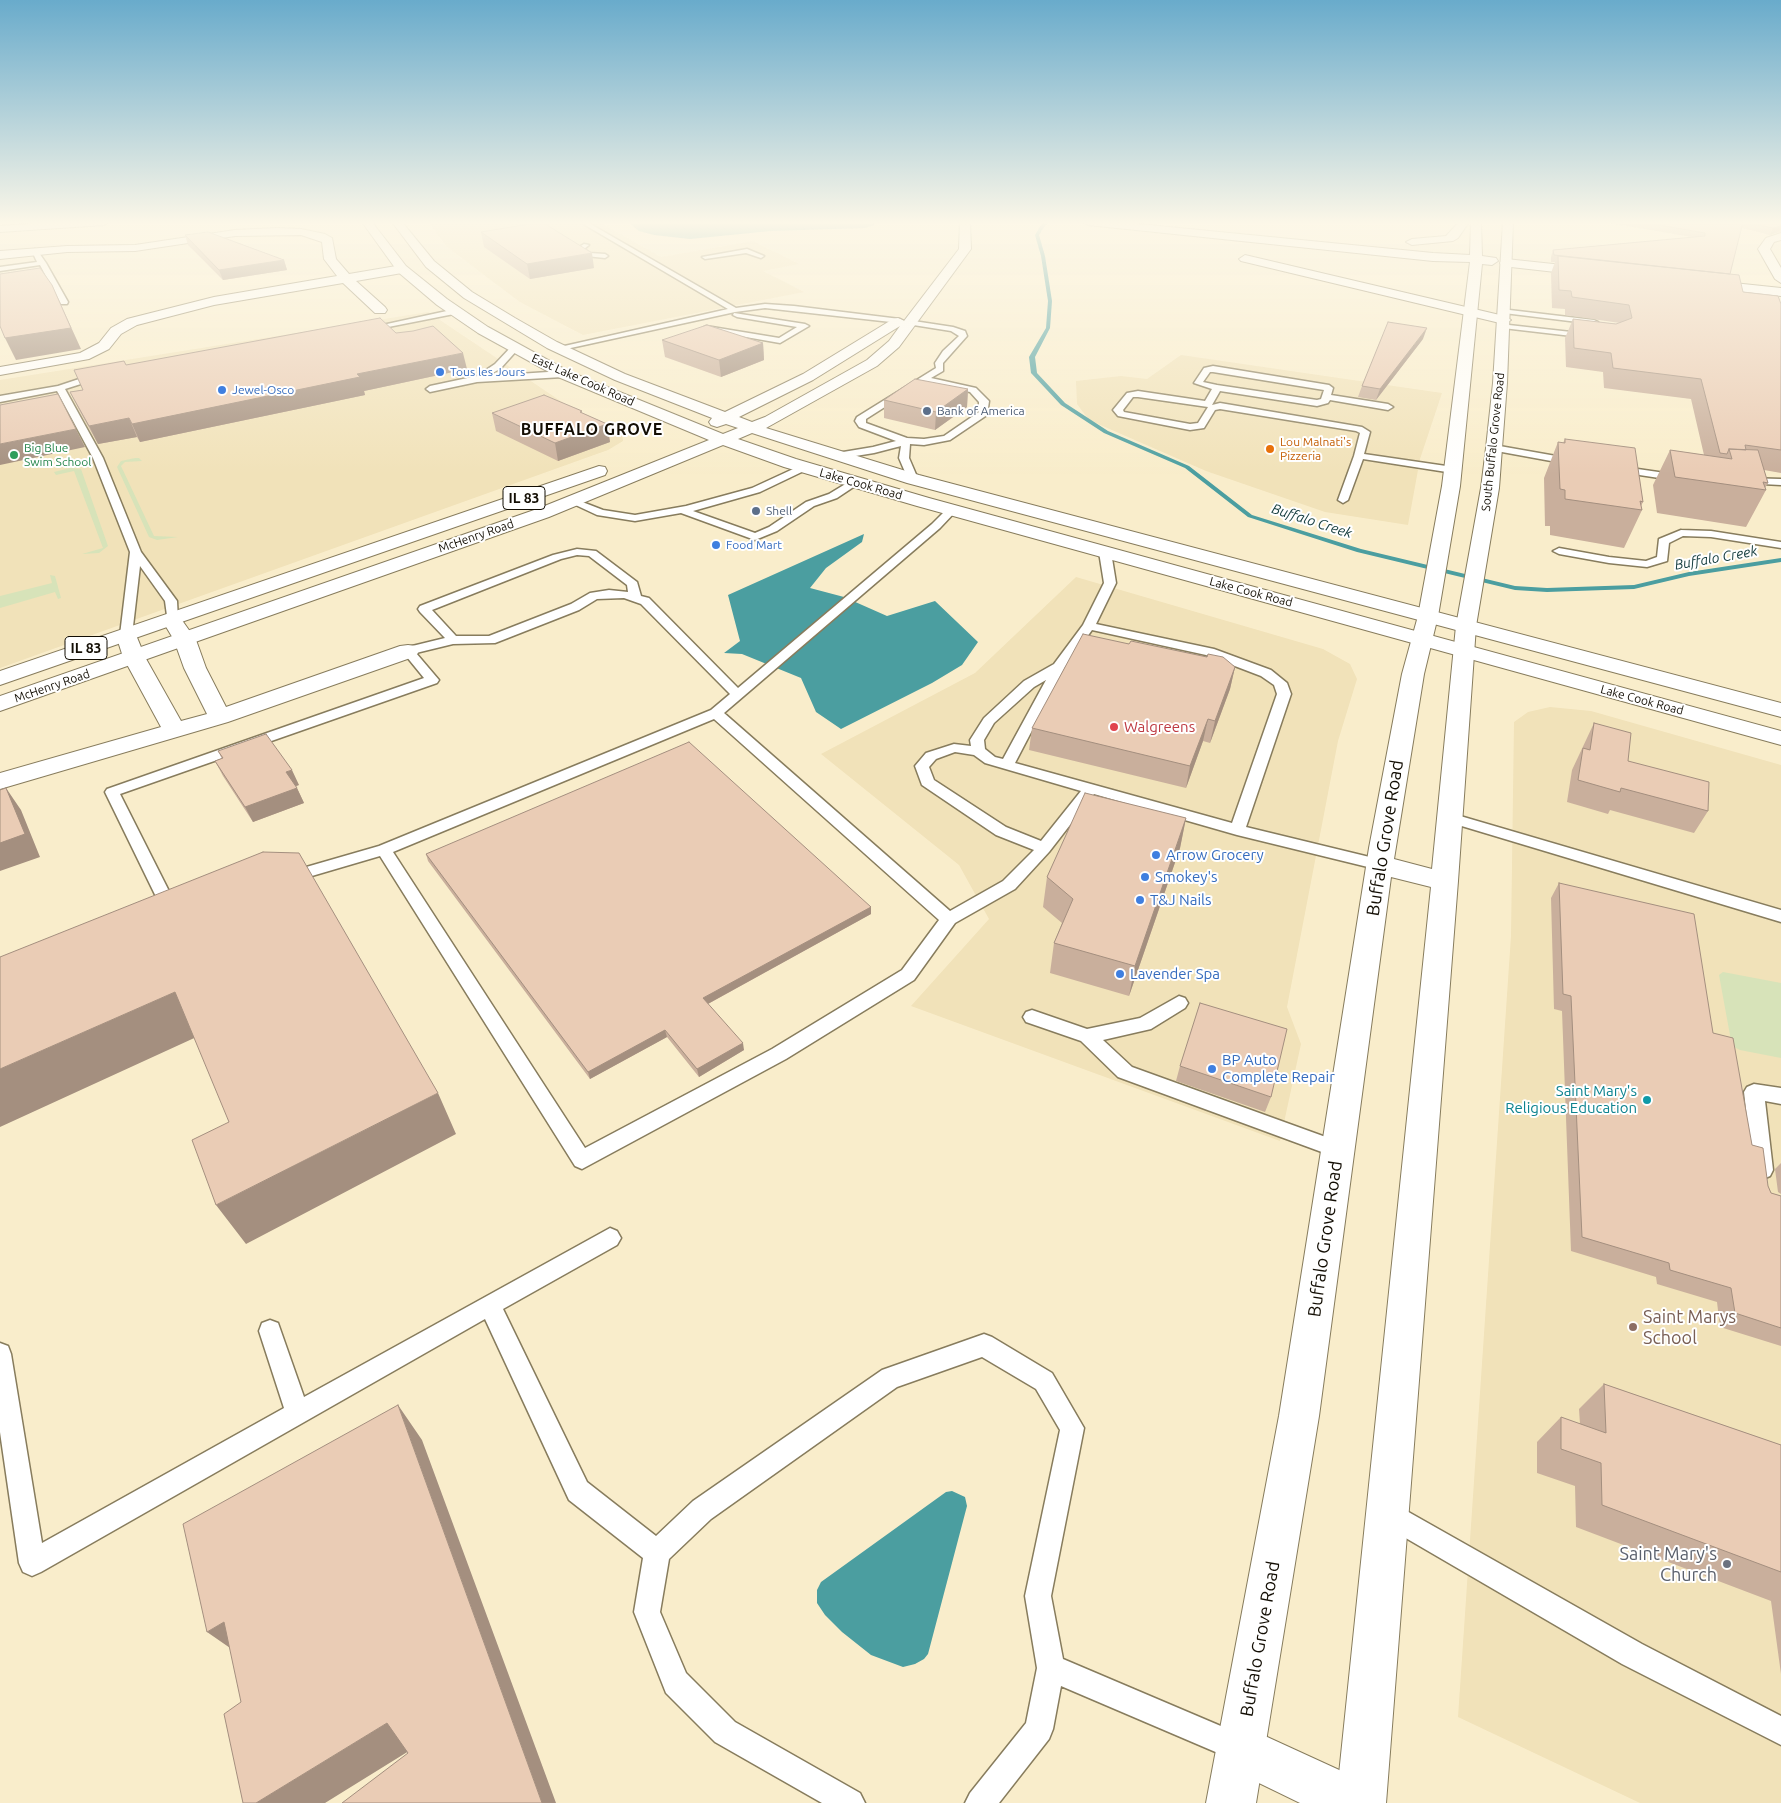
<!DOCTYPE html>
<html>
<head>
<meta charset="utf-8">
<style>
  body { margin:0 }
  canvas { display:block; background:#f9edcb }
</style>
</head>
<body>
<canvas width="1781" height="1803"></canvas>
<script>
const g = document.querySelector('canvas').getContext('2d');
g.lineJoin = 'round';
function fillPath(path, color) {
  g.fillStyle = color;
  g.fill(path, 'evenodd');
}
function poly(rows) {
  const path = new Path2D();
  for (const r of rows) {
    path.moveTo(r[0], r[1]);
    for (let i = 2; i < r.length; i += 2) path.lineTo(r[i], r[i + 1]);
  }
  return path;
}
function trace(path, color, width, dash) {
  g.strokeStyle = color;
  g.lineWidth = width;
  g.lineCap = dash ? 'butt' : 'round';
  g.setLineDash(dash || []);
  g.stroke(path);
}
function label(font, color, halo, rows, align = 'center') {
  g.font = font + ' Ubuntu,sans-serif';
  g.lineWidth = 4;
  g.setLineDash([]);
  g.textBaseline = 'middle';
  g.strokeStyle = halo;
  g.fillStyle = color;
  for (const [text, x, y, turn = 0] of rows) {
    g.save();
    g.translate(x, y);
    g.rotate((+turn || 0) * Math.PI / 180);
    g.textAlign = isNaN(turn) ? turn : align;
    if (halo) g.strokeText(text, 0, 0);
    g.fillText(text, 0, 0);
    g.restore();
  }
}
fillPath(poly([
  [428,222,599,222,661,257,753,241,799,264,763,271,804,292,583,335,520,302,447,247],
  [428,312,568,406,622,431,623,441,608,450,0,668,0,380],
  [1181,355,1442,393,1420,459,1408,525,1325,512,1206,471,1089,420,1077,404,1076,381,1121,376,1147,379],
  [1076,577,1323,649,1350,664,1357,679,1338,741,1287,1007,1301,1044,1280,1141,911,1006,989,919,959,865,821,754,975,673],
  [1550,707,1591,711,1781,765,1781,1803,1640,1803,1458,1717,1511,936,1514,722,1528,712]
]), '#f1e2b9');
fillPath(poly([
  [135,458,139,458,142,461,125,462,121,466,154,536,178,537,157,540,149,537,117,467,121,461],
  [70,468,81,469,108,546,99,553,82,554,103,548,74,471,56,475,54,472],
  [50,575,55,576,61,598,58,599,55,592,0,608,0,596,52,583],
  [1723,972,1781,983,1781,1058,1740,1050,1732,1046,1719,975]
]), '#d7e3b9');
fillPath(poly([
  [628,222,873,222,874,225,865,228,771,231,690,239,654,235,639,231],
  [864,534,862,542,826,568,810,588,844,597,887,616,935,601,978,642,962,665,932,683,841,729,816,712,801,678,742,654,724,653,740,641,728,595],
  [952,1491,965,1497,967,1506,928,1654,924,1659,915,1664,903,1667,871,1655,842,1632,825,1615,817,1603,817,1590,821,1582,946,1492]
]), '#4b9ea0');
fillPath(poly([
  [1046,222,1050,222,1044,227,1039,235,1045,256,1052,301,1050,328,1035,357,1037,373,1065,403,1108,431,1189,466,1252,515,1361,549,1515,586,1547,588,1634,585,1689,572,1781,558,1781,562,1689,576,1634,589,1547,592,1515,590,1357,552,1248,517,1185,468,1104,433,1061,405,1031,373,1029,357,1046,328,1048,301,1041,256,1035,235,1041,225,1046,222]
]), '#4b9ea0');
const service = poly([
  [580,222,587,222,736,308,765,304,794,306,900,319,904,321,900,323,765,308,735,312,557,351,556,349,560,347,728,309,580,222],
  [584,244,589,245,584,249,590,253,605,254,608,256,605,258,586,256,576,249,584,244],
  [35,249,37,250,46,263,68,302,67,304,61,304,40,265,0,271,0,267,37,262,32,251,35,249],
  [747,249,764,256,761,258,746,253,705,259,702,257,747,249],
  [456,309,459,309,459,313,368,331,364,329,456,309],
  [1501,309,1594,320,1598,322,1594,324,1504,313,1500,311,1501,309],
  [734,313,805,324,809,326,780,343,706,330,702,328,706,326,779,338,797,327,737,317,733,315,734,313],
  [907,320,953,327,965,331,967,336,943,363,943,371,931,378,976,388,989,401,987,415,950,440,924,445,910,444,909,458,918,479,913,482,908,479,899,458,901,446,874,453,837,459,832,456,837,453,873,447,896,441,859,427,855,421,857,417,936,368,935,363,943,351,959,336,951,331,907,324,907,320],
  [924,382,970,392,979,402,979,412,944,436,924,439,907,438,866,423,866,419,924,382],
  [1500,324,1589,334,1593,336,1589,338,1503,328,1500,328,1500,324],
  [512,346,519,348,501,368,488,376,563,371,567,374,563,377,477,382,430,392,426,389,430,386,477,376,495,364,512,346],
  [1213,366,1329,385,1333,388,1331,395,1388,404,1393,407,1388,410,1330,400,1328,403,1317,406,1220,391,1212,405,1220,403,1362,427,1370,432,1364,454,1453,467,1458,470,1453,473,1363,459,1348,500,1343,503,1338,500,1354,456,1360,433,1356,431,1220,409,1215,410,1204,428,1190,430,1118,416,1113,410,1127,393,1138,391,1205,401,1212,389,1194,383,1204,368,1213,366],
  [1210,372,1213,372,1324,390,1321,399,1317,400,1217,385,1203,382,1210,372],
  [1133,397,1138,397,1208,407,1198,423,1190,424,1124,412,1123,410,1133,397],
  [100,372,103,373,103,377,65,389,103,458,141,552,177,601,178,620,176,623,168,623,165,601,140,566,132,635,126,639,120,635,130,552,93,458,57,391,0,402,0,396,58,386,100,372],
  [1494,445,1573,459,1578,462,1573,465,1491,450,1491,446,1494,445],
  [804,464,808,465,808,469,760,492,693,511,755,533,769,527,806,502,829,494,852,480,856,479,861,482,837,498,814,506,777,531,755,540,681,513,635,521,597,515,567,501,572,498,603,510,635,515,686,506,752,488,804,464],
  [1617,466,1679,475,1684,478,1679,481,1613,471,1613,467,1617,466],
  [1746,478,1781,479,1781,485,1742,483,1741,481,1746,478],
  [952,507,957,510,940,528,724,713,950,911,1003,881,1034,850,996,835,922,785,915,766,926,753,954,744,971,746,970,740,984,718,1024,681,1054,664,1083,625,1104,583,1099,552,1105,549,1111,552,1116,583,1096,624,1214,649,1271,670,1287,683,1291,694,1246,827,1386,861,1388,865,1386,869,1380,870,1237,835,1094,794,1049,852,1015,889,955,923,914,980,786,1059,582,1169,575,1166,380,856,288,883,282,882,280,878,282,874,379,846,711,710,730,694,641,604,624,598,597,599,579,610,495,643,453,644,416,653,439,680,437,683,120,794,179,911,177,915,171,917,165,915,163,911,105,792,107,789,424,678,402,651,404,648,445,638,420,612,418,609,420,606,553,555,577,549,596,551,637,582,641,596,649,598,738,688,932,524,948,508,952,507],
  [577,555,589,556,627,585,628,592,609,590,590,593,571,604,489,636,456,636,432,610,561,559,577,555],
  [1092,630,1206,655,1261,676,1274,685,1277,694,1232,823,1015,763,1065,667,1092,630],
  [1046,680,1003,759,995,757,985,749,984,740,994,723,1034,687,1046,680],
  [714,719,939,920,902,970,772,1049,585,1148,393,852,714,719],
  [955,752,974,755,985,763,1081,791,1041,841,1006,827,934,780,929,767,936,759,955,752],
  [1681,530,1711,531,1781,542,1781,548,1711,537,1683,536,1669,543,1667,561,1647,567,1609,563,1559,554,1553,551,1559,548,1609,557,1646,561,1657,557,1659,539,1681,530],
  [1450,813,1781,910,1781,922,1445,821,1442,818,1445,815,1450,813],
  [1179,996,1185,998,1188,1003,1185,1008,1151,1029,1103,1040,1132,1067,1345,1144,1348,1150,1345,1156,1338,1158,1118,1077,1081,1041,1026,1022,1023,1017,1026,1012,1032,1010,1087,1029,1140,1018,1179,996],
  [1754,1084,1781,1088,1781,1104,1765,1101,1773,1170,1770,1176,1763,1179,1756,1176,1753,1170,1744,1092,1747,1087,1754,1084],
  [610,1228,617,1231,621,1238,617,1245,503,1309,587,1482,656,1536,693,1501,882,1370,984,1334,992,1337,1052,1373,1084,1428,1051,1596,1063,1659,1249,1738,1253,1748,1249,1758,1239,1762,1061,1686,1053,1729,1049,1739,999,1803,965,1803,970,1793,1026,1723,1037,1668,1025,1596,1060,1430,1036,1389,982,1357,897,1387,711,1519,669,1559,660,1612,686,1673,735,1722,860,1793,865,1803,822,1803,715,1742,666,1693,634,1612,643,1558,569,1500,485,1319,41,1572,32,1576,23,1572,19,1563,0,1432,0,1343,8,1346,11,1354,42,1543,284,1408,259,1331,262,1323,270,1320,278,1323,304,1397,610,1228],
  [1389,1501,1642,1644,1781,1716,1781,1745,1622,1664,1380,1523,1376,1514,1380,1505,1389,1501]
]);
const minor = poly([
  [277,228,301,229,325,234,332,238,336,259,349,274,402,265,408,269,402,273,356,281,385,307,387,310,385,313,375,313,343,283,214,305,137,325,121,334,109,349,89,359,0,375,0,367,80,353,99,343,111,328,127,319,214,297,337,276,324,259,322,242,301,235,235,236,135,251,67,252,0,259,0,251,67,246,135,245,235,230,277,228],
  [1781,233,1781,240,1774,242,1770,249,1781,268,1781,283,1775,279,1758,249,1766,238,1781,233],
  [1245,255,1504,316,1511,320,1504,324,1241,261,1239,259,1245,255],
  [1506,259,1591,268,1597,272,1591,276,1502,266,1500,263,1502,260,1506,259],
  [1705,280,1781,288,1781,296,1701,287,1699,284,1705,280],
  [172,614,179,616,196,640,206,668,226,707,400,646,408,645,416,646,419,651,416,656,228,722,0,789,0,773,161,727,123,657,116,635,119,631,126,629,133,631,136,635,145,657,181,721,207,714,184,668,174,640,162,620,165,616,172,614],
  [1241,1725,1372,1785,1379,1803,1300,1803,1224,1766,1217,1749,1224,1732,1241,1725]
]);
const secondary = poly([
  [59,222,109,222,104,225,0,232,0,226,59,222],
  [1083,222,1118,222,1433,253,1470,255,1471,222,1481,222,1482,256,1496,258,1498,261,1492,265,1482,264,1460,486,1438,616,1424,674,1394,859,1432,869,1456,626,1481,488,1486,448,1493,383,1503,222,1513,222,1507,383,1502,448,1499,488,1476,626,1458,881,1386,1803,1336,1803,1431,887,1391,877,1319,1416,1256,1803,1206,1803,1279,1416,1369,848,1402,674,1418,616,1442,486,1470,262,1433,261,1088,225,1083,222],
  [1459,222,1469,222,1458,238,1453,241,1412,245,1406,242,1412,239,1446,236,1459,222]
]);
const primary = poly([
  [362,222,372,222,406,266,447,299,488,327,568,371,723,434,738,428,726,424,717,427,711,425,709,422,712,418,615,380,547,348,464,298,426,267,392,222,402,222,434,261,472,292,515,318,557,342,625,374,725,412,803,374,893,319,898,318,904,321,959,249,960,222,970,222,971,249,899,347,877,366,766,428,919,475,1781,703,1781,717,907,483,752,433,738,439,796,459,929,498,1781,731,1781,745,917,506,784,467,723,445,549,517,0,711,0,696,537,509,709,440,558,377,478,333,437,305,398,272,362,222],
  [900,326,889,341,867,360,765,417,752,422,739,417,813,380,900,326],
  [599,466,605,467,607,471,605,475,0,685,0,671,599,466]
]);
trace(service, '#877c5d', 3);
trace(minor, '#877c5d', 2);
trace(secondary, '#877c5d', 2);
trace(primary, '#877c5d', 2);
fillPath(service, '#fff');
fillPath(minor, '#fff');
fillPath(secondary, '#fff');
fillPath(primary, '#fff');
fillPath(poly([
  [1603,222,1781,222,1781,232,1770,235,1742,228,1729,274,1743,292,1781,304,1781,473,1764,470,1768,483,1765,488,1766,490,1746,527,1657,513,1653,485,1670,450,1704,455,1691,399,1604,388,1603,372,1566,367,1565,338,1573,319,1616,324,1620,323,1565,315,1565,309,1552,308,1551,273,1555,262,1551,262,1551,257,1553,250,1692,237],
  [481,232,594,268,530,279,484,247],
  [185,235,284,260,287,270,223,280,188,245],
  [396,333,467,369,364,391,365,395,140,442,137,437,98,444,79,410,70,392,83,390,124,361,126,365],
  [1423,339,1376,400,1358,397,1362,386],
  [662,340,763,343,764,360,721,377,665,357],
  [968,389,967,407,935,430,884,418,884,400],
  [582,411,582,413,607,424,610,442,558,461,496,431,492,413],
  [1565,439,1643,502,1641,506,1642,510,1624,548,1550,535,1550,526,1545,526,1544,478,1558,442,1563,443],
  [1235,667,1230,689,1210,743,1203,741,1186,788,1029,750,1032,728],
  [1594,723,1628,761,1708,811,1694,833,1610,810,1608,814,1567,802,1572,770],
  [218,751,299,785,296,786,304,803,253,822,223,776,215,761,222,759],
  [1186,818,1180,848,1129,996,1050,973,1054,943,1062,923,1043,907,1047,877],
  [426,854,871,907,871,914,708,1004,744,1050,699,1077,667,1037,590,1079,428,861],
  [1559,883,1713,1033,1752,1145,1768,1186,1771,1193,1781,1196,1781,1346,1720,1327,1717,1302,1657,1284,1656,1277,1571,1251,1562,1011,1554,1009,1551,898],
  [1180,1066,1271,1097,1265,1112,1176,1081],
  [1781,1163,1781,1194,1778,1192,1775,1169],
  [1604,1384,1781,1445,1781,1674,1771,1601,1576,1527,1575,1486,1537,1473,1537,1442,1561,1417,1580,1424,1579,1409]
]), '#c9af9c');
fillPath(poly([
  [1781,226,1780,231,1770,235,1773,228],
  [592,253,594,268,530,279,527,264],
  [284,260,287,270,223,280,219,270],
  [52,285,81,349,16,360,5,338],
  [1427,328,1423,339,1376,400,1380,389],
  [763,343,764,360,721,377,719,360],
  [463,353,467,369,364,391,365,395,140,442,132,424,357,374],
  [968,389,967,407,935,430,936,412],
  [129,418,137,437,98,444,89,426],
  [607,424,610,442,558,461,555,443],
  [76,429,85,447,0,465,0,444],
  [1235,667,1230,689,1210,743,1215,721],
  [1208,719,1203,741,1186,788,1190,766],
  [292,770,299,785,293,787,286,772],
  [6,788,21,810,40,857,0,871,0,843],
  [297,788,304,803,253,822,245,807],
  [1186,818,1180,848,1129,996,1135,966],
  [871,907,871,914,704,1006,703,998],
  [175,992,203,1034,0,1127,0,1069],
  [665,1030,667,1037,590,1079,588,1072],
  [743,1043,744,1050,699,1077,697,1069],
  [438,1093,456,1134,246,1244,216,1205],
  [398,1405,422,1440,556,1803,542,1803],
  [224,1622,246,1659,207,1632],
  [387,1723,417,1746,325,1803,256,1803]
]), '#a48f7f');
const building = poly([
  [542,222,592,253,527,264,481,232,542,222],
  [1642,222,1743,222,1730,274,1554,255,1553,250,1705,236,1705,233,1642,222],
  [1743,222,1781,222,1781,226,1773,228,1743,222],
  [208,232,284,260,219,270,185,235,208,232],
  [1558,256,1739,275,1743,292,1778,296,1781,304,1781,450,1745,445,1746,450,1729,449,1727,454,1720,453,1701,379,1613,368,1611,353,1574,348,1573,319,1616,324,1632,318,1629,305,1572,297,1571,291,1559,290,1558,256],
  [40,268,52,285,71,328,5,338,0,326,0,274,40,268],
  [380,318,396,333,413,331,433,326,463,353,357,374,360,377,132,424,129,418,89,426,70,392,83,390,74,370,124,361,126,365,380,318],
  [1388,322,1427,328,1380,389,1362,386,1388,322],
  [707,325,763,343,719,360,662,340,707,325],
  [915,379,968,389,936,412,884,400,915,379],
  [58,394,76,429,0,444,0,405,58,394],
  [544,395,582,411,580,412,607,424,555,443,492,413,544,395],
  [1565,439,1635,448,1643,502,1640,501,1642,510,1565,499,1565,490,1560,489,1558,442,1565,443,1565,439],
  [1729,449,1758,450,1768,483,1763,482,1766,490,1675,477,1670,450,1732,459,1729,449],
  [1083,634,1129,644,1131,641,1207,657,1208,654,1223,657,1235,667,1215,721,1208,719,1190,766,1032,728,1083,634],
  [1594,723,1631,733,1628,761,1709,782,1708,811,1621,788,1620,792,1578,780,1583,748,1590,750,1594,723],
  [266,734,292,770,286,772,297,788,245,807,215,761,223,758,218,751,266,734],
  [689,742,871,907,703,998,743,1043,697,1069,665,1030,588,1072,426,854,689,742],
  [6,788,25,834,0,843,0,790,6,788],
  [1085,793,1186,818,1135,966,1054,943,1073,899,1047,877,1085,793],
  [263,852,299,853,438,1093,216,1205,192,1140,229,1122,175,992,0,1069,0,957,263,852],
  [1559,883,1694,914,1713,1033,1733,1038,1752,1145,1763,1148,1768,1186,1771,1193,1781,1196,1781,1328,1735,1313,1731,1288,1670,1270,1669,1263,1582,1237,1571,996,1563,994,1559,883],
  [1200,1003,1287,1029,1271,1097,1180,1066,1200,1003],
  [1604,1384,1781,1445,1781,1572,1602,1505,1601,1463,1561,1449,1561,1417,1606,1433,1604,1384],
  [398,1405,542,1803,342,1803,408,1753,387,1723,256,1803,243,1803,224,1714,241,1702,224,1622,207,1632,183,1524,398,1405]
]);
fillPath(building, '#eaccb5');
trace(building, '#a48f7f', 1);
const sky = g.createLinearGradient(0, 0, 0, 474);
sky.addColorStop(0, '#69abcb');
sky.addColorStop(0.47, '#fcf7e8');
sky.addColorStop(1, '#fcf7e800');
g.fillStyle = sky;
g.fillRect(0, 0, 1781, 474);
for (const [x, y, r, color] of [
  [440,372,5,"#3f7fe0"],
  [222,390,5,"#3f7fe0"],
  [927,411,5,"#5c6f8a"],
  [1270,449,5,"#e8710a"],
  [14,455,5,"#2e9e5b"],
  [756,511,5,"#5c6f8a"],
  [716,545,5,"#3f7fe0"],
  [1114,727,5,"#e0444e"],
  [1156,855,5,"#3f7fe0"],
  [1145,877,5,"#3f7fe0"],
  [1140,900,5,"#3f7fe0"],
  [1120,974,5,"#3f7fe0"],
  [1212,1069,5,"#3f7fe0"],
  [1647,1100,5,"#0f9aa8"],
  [1633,1327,5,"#8d6e63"],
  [1727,1564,5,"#6b7280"]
]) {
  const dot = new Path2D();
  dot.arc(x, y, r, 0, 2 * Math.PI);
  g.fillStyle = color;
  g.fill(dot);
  trace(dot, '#fff', 2);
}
label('12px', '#366cbe', '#fff', [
  ["Tous les Jours",450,372],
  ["Jewel-Osco",232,390],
  ["Food Mart",726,545]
], 'left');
label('12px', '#130e04', '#fff', [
  ["East Lake Cook Road",583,380,24],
  ["South Buffalo Grove Road",1493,442,-84],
  ["Lake Cook Road",861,484,16],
  ["McHenry Road",476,536,-19],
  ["Lake Cook Road",1251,592,15],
  ["McHenry Road",52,686,-19],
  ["Lake Cook Road",1642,700,15]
]);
label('12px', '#4e5e75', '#fff', [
  ["Bank of America",937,411],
  ["Shell",766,511]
], 'left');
label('12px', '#c56008', '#fff', [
  ["Lou Malnati's",1280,442],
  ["Pizzeria",1280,456]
], 'left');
label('12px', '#27864d', '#fff', [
  ["Big Blue",24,448],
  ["Swim School",24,462]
], 'left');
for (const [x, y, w] of [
  [524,498,42],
  [86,648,42]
]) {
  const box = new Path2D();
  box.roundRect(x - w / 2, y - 11.5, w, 23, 4);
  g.fillStyle = '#fff';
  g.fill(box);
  trace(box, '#130e04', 1);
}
label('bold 14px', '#130e04', null, [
  ["IL 83",524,498],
  ["IL 83",86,648]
]);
label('italic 14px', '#194042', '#fff', [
  ["Buffalo Creek",1312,521,18],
  ["Buffalo Creek",1716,558,-10]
]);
label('15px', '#be3a42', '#fff', [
  ["Walgreens",1124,727]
], 'left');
label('15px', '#366cbe', '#fff', [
  ["Arrow Grocery",1166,855],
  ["Smokey's",1155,877],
  ["T&J Nails",1150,900],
  ["Lavender Spa",1130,974],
  ["BP Auto",1222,1060],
  ["Complete Repair",1222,1077]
], 'left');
label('15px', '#0d838f', '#fff', [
  ["Saint Mary's",1637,1091],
  ["Religious Education",1637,1108]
], 'right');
g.letterSpacing = '1px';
label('bold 16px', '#130e04', '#fff', [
  ["BUFFALO GROVE",592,430]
]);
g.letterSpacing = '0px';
label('18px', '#130e04', '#fff', [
  ["Buffalo Grove Road",1385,838,-81],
  ["Buffalo Grove Road",1325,1239,-82],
  ["Buffalo Grove Road",1260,1639,-80]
]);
label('18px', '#785e54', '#fff', [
  ["Saint Marys",1643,1317],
  ["School",1643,1338]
], 'left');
label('18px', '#5b616d', '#fff', [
  ["Saint Mary's",1717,1554],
  ["Church",1717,1575]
], 'right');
</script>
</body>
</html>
